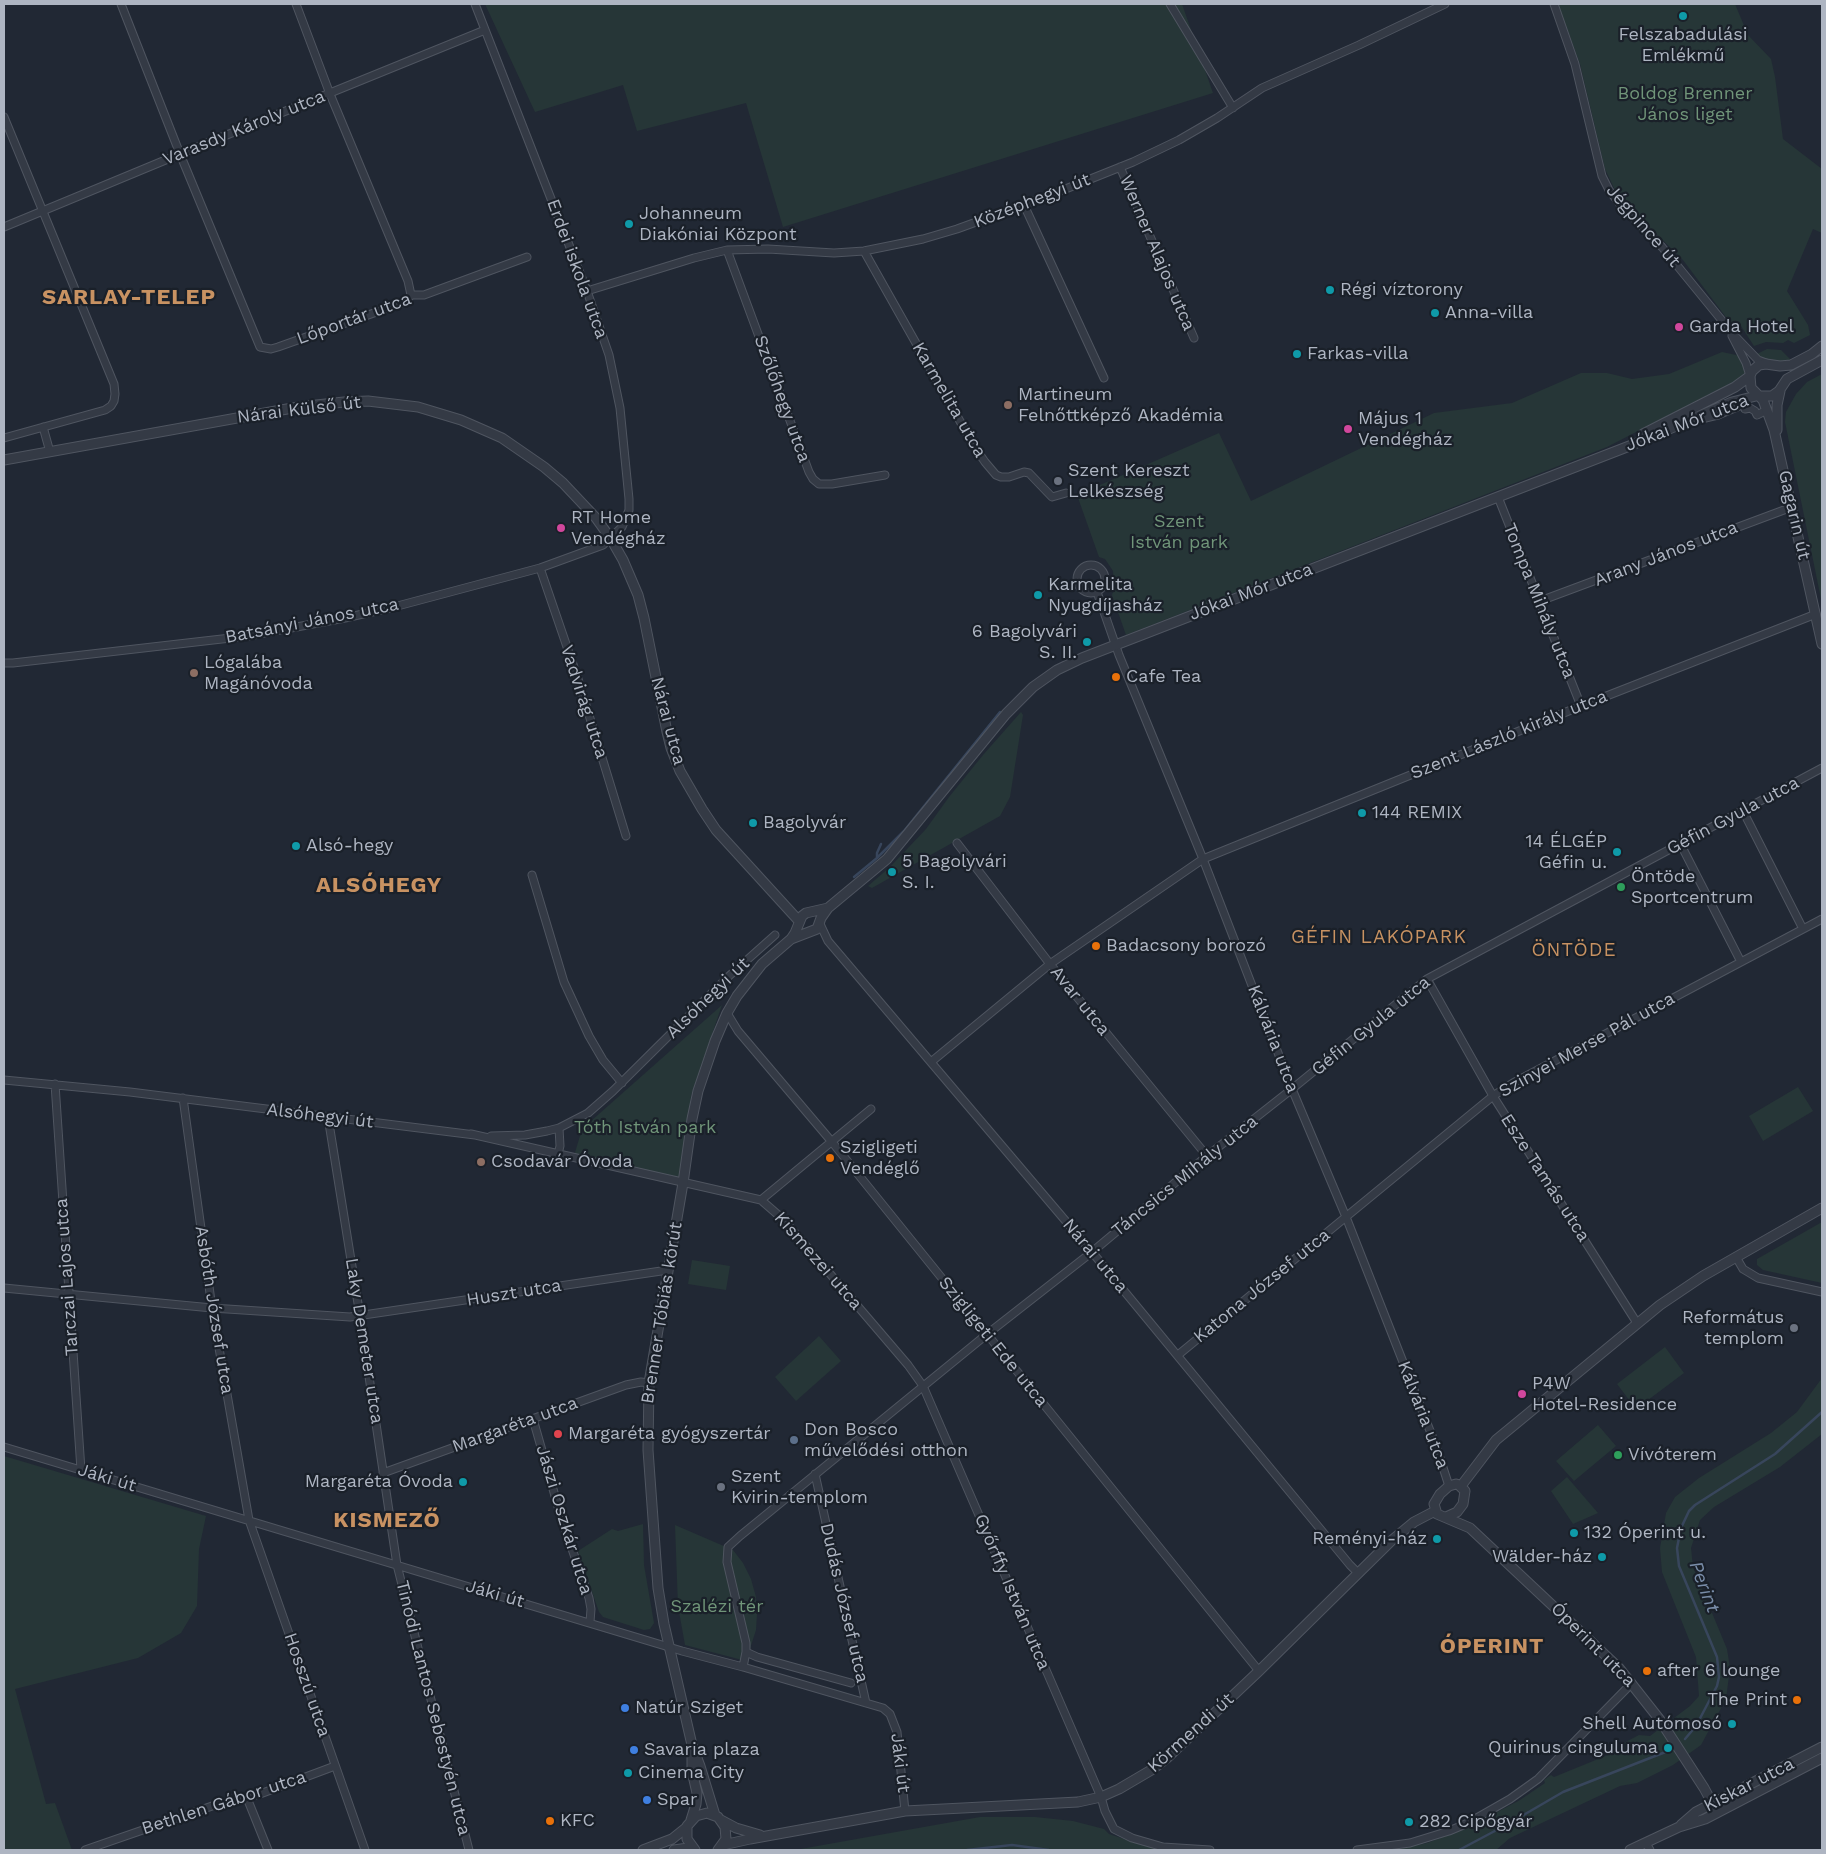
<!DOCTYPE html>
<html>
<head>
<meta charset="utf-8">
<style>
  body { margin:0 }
  #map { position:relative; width:1826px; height:1854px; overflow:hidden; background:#212834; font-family:"Work Sans",sans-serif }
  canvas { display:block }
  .frame { position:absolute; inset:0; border:5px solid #aeb5c2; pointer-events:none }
</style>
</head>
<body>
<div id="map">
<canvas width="1826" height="1854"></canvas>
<div class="frame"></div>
</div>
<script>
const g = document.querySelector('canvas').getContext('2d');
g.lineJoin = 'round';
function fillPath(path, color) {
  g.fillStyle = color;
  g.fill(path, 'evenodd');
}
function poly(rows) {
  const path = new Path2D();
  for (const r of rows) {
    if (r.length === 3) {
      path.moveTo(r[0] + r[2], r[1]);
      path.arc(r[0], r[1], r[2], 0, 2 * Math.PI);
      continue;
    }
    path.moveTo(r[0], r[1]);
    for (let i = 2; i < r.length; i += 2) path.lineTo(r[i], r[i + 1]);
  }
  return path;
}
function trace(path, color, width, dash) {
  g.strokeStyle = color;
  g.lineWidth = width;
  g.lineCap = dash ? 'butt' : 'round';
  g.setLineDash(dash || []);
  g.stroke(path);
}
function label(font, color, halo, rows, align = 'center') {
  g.font = font + ' "Work Sans",sans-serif';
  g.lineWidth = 4.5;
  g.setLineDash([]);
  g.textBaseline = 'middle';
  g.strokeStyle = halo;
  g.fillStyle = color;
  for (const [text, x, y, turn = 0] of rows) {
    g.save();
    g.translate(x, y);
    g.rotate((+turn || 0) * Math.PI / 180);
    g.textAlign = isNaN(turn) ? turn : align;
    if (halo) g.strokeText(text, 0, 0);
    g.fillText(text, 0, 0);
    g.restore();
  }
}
fillPath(poly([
  [485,4,1182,4,1213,93,783,227,746,103,637,131,623,85,535,112],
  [1558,4,1735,4,1748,35,1771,59,1775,77,1783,139,1822,169,1822,233,1813,229,1787,291,1808,325,1810,335,1794,343,1788,340,1783,343,1766,342,1754,346,1739,323,1734,326,1740,335,1725,316,1683,260,1623,201,1614,188,1605,169,1580,64],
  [1767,349,1781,350,1792,361,1781,362,1762,358,1757,354],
  [1722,352,1741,356,1747,371,1735,381,1607,447,1126,635,1112,595,1114,588,1113,571,1105,559,1099,557,1077,495,1219,433,1251,501,1434,413,1512,403,1581,373,1607,373,1632,379,1669,374],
  [1822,374,1822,604,1785,422,1786,412,1796,394,1807,382],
  [1021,712,1023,715,1010,797,1000,816,872,888,868,886,890,867,926,829,949,797,983,755],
  [722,1005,691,1096,681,1178,574,1156,582,1129],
  [1798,1087,1813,1111,1763,1141,1749,1116],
  [1822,1222,1822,1283,1763,1270,1757,1265,1757,1259],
  [692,1260,730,1266,726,1290,688,1284],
  [819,1336,841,1361,796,1401,775,1377],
  [1665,1347,1684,1373,1636,1409,1617,1384],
  [1822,1378,1822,1434,1780,1467,1714,1507,1700,1520,1691,1548,1693,1567,1727,1649,1730,1668,1726,1699,1701,1745,1673,1765,1637,1783,1620,1786,1510,1838,1496,1850,1395,1850,1427,1843,1465,1829,1520,1800,1545,1783,1544,1780,1551,1775,1554,1777,1608,1755,1618,1746,1639,1735,1650,1736,1690,1706,1699,1696,1696,1657,1662,1572,1660,1548,1666,1513,1675,1497,1699,1478,1771,1433,1797,1412],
  [1598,1425,1616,1446,1574,1481,1556,1461],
  [4,1456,206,1516,199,1549,197,1606,181,1633,138,1658,15,1689,46,1804,55,1803,72,1850,4,1850],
  [1567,1477,1598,1513,1573,1524,1551,1491],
  [643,1524,644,1565,654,1623,650,1629,644,1630,603,1617,599,1612,578,1551,612,1529,618,1531],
  [675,1525,733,1550,743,1563,751,1579,756,1597,757,1614,756,1630,746,1661,685,1645,678,1606],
  [980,1817,1035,1817,1073,1821,1104,1829,1109,1834,1158,1850,795,1850]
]), '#263637');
trace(poly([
  [877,858,877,853,881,844],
  [854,877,877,858,904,831,1000,712],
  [1685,1739,1696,1726,1717,1686,1719,1677,1717,1657,1712,1645,1679,1566,1677,1548,1681,1528,1689,1511,1695,1505,1775,1454,1822,1412],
  [967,1850,1012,1845,1049,1850],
  [1459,1850,1508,1824,1563,1792,1668,1751]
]), '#38465c', 2.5);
const minor = poly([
  [121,4,180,154,260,347,271,349,278,347,402,303,408,299,411,295],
  [296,4,330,94,408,281,411,295],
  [1170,4,1233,108],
  [1554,4,1575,64,1602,176,1609,190,1619,203,1662,247,1733,334,1758,360,1766,363],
  [4,117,114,384,115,394,114,401,111,406,105,410,4,438],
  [1120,167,1194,338],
  [1024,205,1104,378],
  [4,227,180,154,485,30],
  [727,250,809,472,813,479,819,484,832,484,885,475],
  [864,251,974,446,985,462,996,475,1001,477,1009,477,1024,472,1029,473,1052,497,1066,493],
  [587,291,694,258,727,250,768,249,834,253,864,251,923,239,957,229,1053,194,1133,162,1179,140,1217,118,1262,88,1359,45,1445,4],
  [411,295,424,295,527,257],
  [1732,336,1746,363,1750,376],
  [1697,420,1718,415,1744,404,1745,409,1750,408,1755,411,1757,415,1763,412],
  [43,427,50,452],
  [1498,497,1581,706],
  [1091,579,14],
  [540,568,578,679,626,836],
  [1097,592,1119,655,1203,859,1292,1089,1346,1217,1436,1446,1449,1486],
  [1540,601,1792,507],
  [4,663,13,663,248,636,345,618,390,608,540,568,603,545,622,527,629,510,629,499,620,408,609,355,587,291,475,4],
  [1743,811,1803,929],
  [957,843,1050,964,1207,1156],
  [1681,845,1741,962],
  [532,875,564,982,589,1036,603,1060,622,1083],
  [820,924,828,941,1092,1252,1350,1565,1358,1573],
  [1427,979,1493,1096,1637,1323],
  [727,1013,738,1031,832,1142,1259,1671],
  [931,1062,1050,964,1203,859,1581,706,1816,614],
  [4,1080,130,1092,475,1135],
  [55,1084,81,1470],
  [183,1098,212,1308,249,1520,365,1850],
  [328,1117,360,1316,397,1565,469,1850],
  [471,1134,761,1200,784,1220,908,1365,923,1386,1101,1797,1105,1811,1114,1829,1132,1838,1163,1847,1210,1850],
  [491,1136,525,1135,547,1131,559,1128,588,1113,613,1091,729,976,775,935],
  [558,1154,560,1146,559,1128],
  [761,1200,871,1109],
  [1736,1257,1743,1269,1758,1278,1822,1292],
  [4,1288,212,1308,350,1317,668,1270],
  [1178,1355,1493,1096,1513,1083,1822,919],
  [533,1419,561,1517,589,1598,591,1609,590,1622],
  [4,1447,682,1651,743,1667,883,1708,890,1714,897,1732,905,1811],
  [383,1473,626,1385,641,1382,649,1383],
  [815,1474,866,1703],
  [746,1652,757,1657,851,1683],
  [743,1667,746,1652,746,1643,727,1562,728,1547,740,1536,986,1335,1092,1252,1207,1156,1292,1089,1427,979,1822,768],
  [247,1798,268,1850],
  [1646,1843,1650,1850],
  [85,1850,215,1805,260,1794,335,1766],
  [1357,1850,1410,1843,1449,1831,1468,1823,1510,1799,1538,1779,1632,1683]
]);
const tertiary = poly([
  [1750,376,1751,388,1763,400,1774,430,1822,644],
  [1777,430,1777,405,1780,391],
  [1643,434,1735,387,1750,376,1752,371,1759,365,1766,364,1780,366,1791,365,1812,354,1822,346],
  [4,460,298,407,344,402,368,401,418,407,461,420,502,438,544,467,563,483,596,518,611,539,623,560,638,595,644,618,667,732,671,748,680,771,702,809,716,830,799,921],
  [791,939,817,929,821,918,828,908,887,859,1006,714,1033,687,1057,670,1082,658,1632,445,1732,402,1756,396,1772,396,1779,391,1787,379,1822,360],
  [1461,1486,1496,1440,1660,1305,1703,1276,1822,1208],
  [1446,1517,1457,1512,1463,1504,1465,1491,1459,1485,1456,1484,1449,1486,1440,1494,1434,1504,1437,1514,1470,1528,1619,1668,1660,1720,1704,1788,1717,1812],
  [715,1815,700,1766,692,1745,664,1624,658,1588,648,1450,649,1383,683,1183,692,1119,698,1091,715,1041,727,1013,737,996,762,964,791,939,795,933,802,916,806,913,828,908],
  [691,1820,696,1804,697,1793,692,1771,692,1751],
  [721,1820,736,1828,760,1835],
  [1681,1825,1696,1812,1822,1747],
  [723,1845,750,1839,905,1811,1078,1802,1101,1797,1119,1789,1153,1769,1167,1758,1259,1671,1391,1541,1414,1522,1435,1511],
  [643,1850,672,1839,687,1827],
  [674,1850,688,1848,694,1850],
  [695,1850,687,1839,687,1826,696,1816,707,1813,718,1817,725,1827,726,1839,718,1850],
  [1630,1850,1679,1827,1705,1819,1822,1758]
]);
trace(minor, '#4f5560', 9);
trace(tertiary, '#4f5560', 11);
trace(minor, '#343a45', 7);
trace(tertiary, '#343a45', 9);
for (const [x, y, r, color] of [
  [1683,16,5,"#0f9aa8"],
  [629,224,5,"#0f9aa8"],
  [1330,290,5,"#0f9aa8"],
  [1435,313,5,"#0f9aa8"],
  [1679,327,5,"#d1479c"],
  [1297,354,5,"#0f9aa8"],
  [1008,405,5,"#8d6e63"],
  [1348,429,5,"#d1479c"],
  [1058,481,5,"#6b7280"],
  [561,528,5,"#d1479c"],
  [1038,595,5,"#0f9aa8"],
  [1087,642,5,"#0f9aa8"],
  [194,673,5,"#8d6e63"],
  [1116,677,5,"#e8710a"],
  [1362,813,5,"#0f9aa8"],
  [753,823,5,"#0f9aa8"],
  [296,846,5,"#0f9aa8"],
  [1617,852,5,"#0f9aa8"],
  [892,872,5,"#0f9aa8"],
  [1621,887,5,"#2e9e5b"],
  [1096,946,5,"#e8710a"],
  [830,1158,5,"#e8710a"],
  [481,1162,5,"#8d6e63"],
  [1794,1328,5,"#6b7280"],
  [1522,1394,5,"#d1479c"],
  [558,1434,5,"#e0444e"],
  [794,1440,5,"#5c6f8a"],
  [1618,1455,5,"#2e9e5b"],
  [463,1482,5,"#0f9aa8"],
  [721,1487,5,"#6b7280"],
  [1574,1533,5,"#0f9aa8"],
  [1437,1539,5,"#0f9aa8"],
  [1602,1557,5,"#0f9aa8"],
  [1647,1671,5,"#e8710a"],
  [1797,1700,5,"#e8710a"],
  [625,1708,5,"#3f7fe0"],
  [1732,1724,5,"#0f9aa8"],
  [1668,1748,5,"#0f9aa8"],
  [634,1750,5,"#3f7fe0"],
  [628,1773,5,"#0f9aa8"],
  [647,1800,5,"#3f7fe0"],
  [550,1821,5,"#e8710a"],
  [1409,1822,5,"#0f9aa8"]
]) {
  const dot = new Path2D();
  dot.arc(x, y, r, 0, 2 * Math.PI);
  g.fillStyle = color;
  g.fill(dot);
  trace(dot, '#1a2029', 2);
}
label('18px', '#aeb5c2', '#1a2029', [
  ["Felszabadulási",1683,35,"center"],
  ["Emlékmű",1683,56,"center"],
  ["Johanneum",639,214],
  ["Diakóniai Központ",639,235],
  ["Régi víztorony",1340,290],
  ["Anna-villa",1445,313],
  ["Garda Hotel",1689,327],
  ["Farkas-villa",1307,354],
  ["Martineum",1018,395],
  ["Felnőttképző Akadémia",1018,416],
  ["Május 1",1358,419],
  ["Vendégház",1358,440],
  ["Szent Kereszt",1068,471],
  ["Lelkészség",1068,492],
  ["RT Home",571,518],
  ["Vendégház",571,539],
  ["Karmelita",1048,585],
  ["Nyugdíjasház",1048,606],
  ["6 Bagolyvári",1077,632,"right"],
  ["S. II.",1077,653,"right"],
  ["Lógalába",204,663],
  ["Magánóvoda",204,684],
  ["Cafe Tea",1126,677],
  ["144 REMIX",1372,813],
  ["Bagolyvár",763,823],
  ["14 ÉLGÉP",1607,842,"right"],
  ["Géfin u.",1607,863,"right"],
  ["Alsó-hegy",306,846],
  ["5 Bagolyvári",902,862],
  ["S. I.",902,883],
  ["Öntöde",1631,877],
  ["Sportcentrum",1631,898],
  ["Badacsony borozó",1106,946],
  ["Szigligeti",840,1148],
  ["Vendéglő",840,1169],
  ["Csodavár Óvoda",491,1162],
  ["Református",1784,1318,"right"],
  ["templom",1784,1339,"right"],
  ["P4W",1532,1384],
  ["Hotel-Residence",1532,1405],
  ["Don Bosco",804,1430],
  ["művelődési otthon",804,1451],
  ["Margaréta gyógyszertár",568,1434],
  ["Vívóterem",1628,1455],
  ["Szent",731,1477],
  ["Kvirin-templom",731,1498],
  ["Margaréta Óvoda",453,1482,"right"],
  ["132 Óperint u.",1584,1533],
  ["Reményi-ház",1427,1539,"right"],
  ["Wälder-ház",1592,1557,"right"],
  ["after 6 lounge",1657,1671],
  ["The Print",1787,1700,"right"],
  ["Natúr Sziget",635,1708],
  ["Shell Autómosó",1722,1724,"right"],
  ["Quirinus cinguluma",1658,1748,"right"],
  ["Savaria plaza",644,1750],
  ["Cinema City",638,1773],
  ["Spar",657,1800],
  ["KFC",560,1821],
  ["282 Cipőgyár",1419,1822]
], 'left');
label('18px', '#709579', '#1a2029', [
  ["Boldog Brenner",1685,94],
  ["János liget",1685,115],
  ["Szent",1179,522],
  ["István park",1179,543],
  ["Tóth István park",645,1128],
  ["Szalézi tér",717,1607]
]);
label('18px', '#aeb5c2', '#1a2029', [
  ["Varasdy Károly utca",244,128,-22],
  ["Középhegyi út",1032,201,-21],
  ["Jégpince út",1643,226,49],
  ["Werner Alajos utca",1157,253,67],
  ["Erdei iskola utca",577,269,70],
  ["Lőportár utca",354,319,-20],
  ["Szőlőhegy utca",782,399,70],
  ["Karmelita utca",949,400,60],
  ["Nárai Külső út",299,410,-7],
  ["Jókai Mór utca",1687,423,-21],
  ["Gagarin út",1794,515,77],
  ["Arany János utca",1666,554,-21],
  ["Jókai Mór utca",1251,592,-21],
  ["Tompa Mihály utca",1539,601,68],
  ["Batsányi János utca",312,621,-11],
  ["Vadvirág utca",584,702,72],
  ["Nárai utca",668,721,75],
  ["Szent László király utca",1509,735,-22],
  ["Géfin Gyula utca",1733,816,-28],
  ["Alsóhegyi út",708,998,-44],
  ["Avar utca",1080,1001,51],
  ["Géfin Gyula utca",1371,1026,-39],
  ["Kálvária utca",1273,1039,69],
  ["Szinyei Merse Pál utca",1587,1045,-29],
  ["Alsóhegyi út",320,1116,7],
  ["Táncsics Mihály utca",1185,1176,-39],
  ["Esze Tamás utca",1545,1178,57],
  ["Nárai utca",1095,1256,50],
  ["Kismezei utca",818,1261,49],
  ["Tarczai Lajos utca",67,1277,-94],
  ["Katona József utca",1262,1286,-39],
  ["Huszt utca",514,1293,-9],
  ["Asbóth József utca",214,1310,81],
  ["Brenner Tóbiás körút",662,1313,-81],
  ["Laky Demeter utca",364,1341,81],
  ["Szigligeti Ede utca",993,1342,51],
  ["Kálvária utca",1423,1415,69],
  ["Margaréta utca",515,1425,-20],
  ["Jáki út",107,1478,17],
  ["Jászi Oszkár utca",564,1520,73],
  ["Győrffy István utca",1012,1592,67],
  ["Jáki út",495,1594,16],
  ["Dudás József utca",844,1603,77],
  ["Óperint utca",1593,1645,45],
  ["Hosszú utca",307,1685,71],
  ["Tinódi Lantos Sebestyén utca",433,1708,76],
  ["Körmendi út",1191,1733,-42],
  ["Jáki út",900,1763,83],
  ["Kiskar utca",1749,1785,-27],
  ["Bethlen Gábor utca",224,1803,-18]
]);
g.letterSpacing = '1px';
label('19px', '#c89262', '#1a2029', [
  ["GÉFIN LAKÓPARK",1379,937],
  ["ÖNTÖDE",1574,950]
]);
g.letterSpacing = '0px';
label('italic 19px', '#798ca8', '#1a2029', [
  ["Perint",1704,1587,69]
]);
g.letterSpacing = '1px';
label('bold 22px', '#c89262', '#1a2029', [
  ["SARLAY-TELEP",129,298],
  ["ALSÓHEGY",379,886],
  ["KISMEZŐ",387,1521],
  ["ÓPERINT",1492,1647]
]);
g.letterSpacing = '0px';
</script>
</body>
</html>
